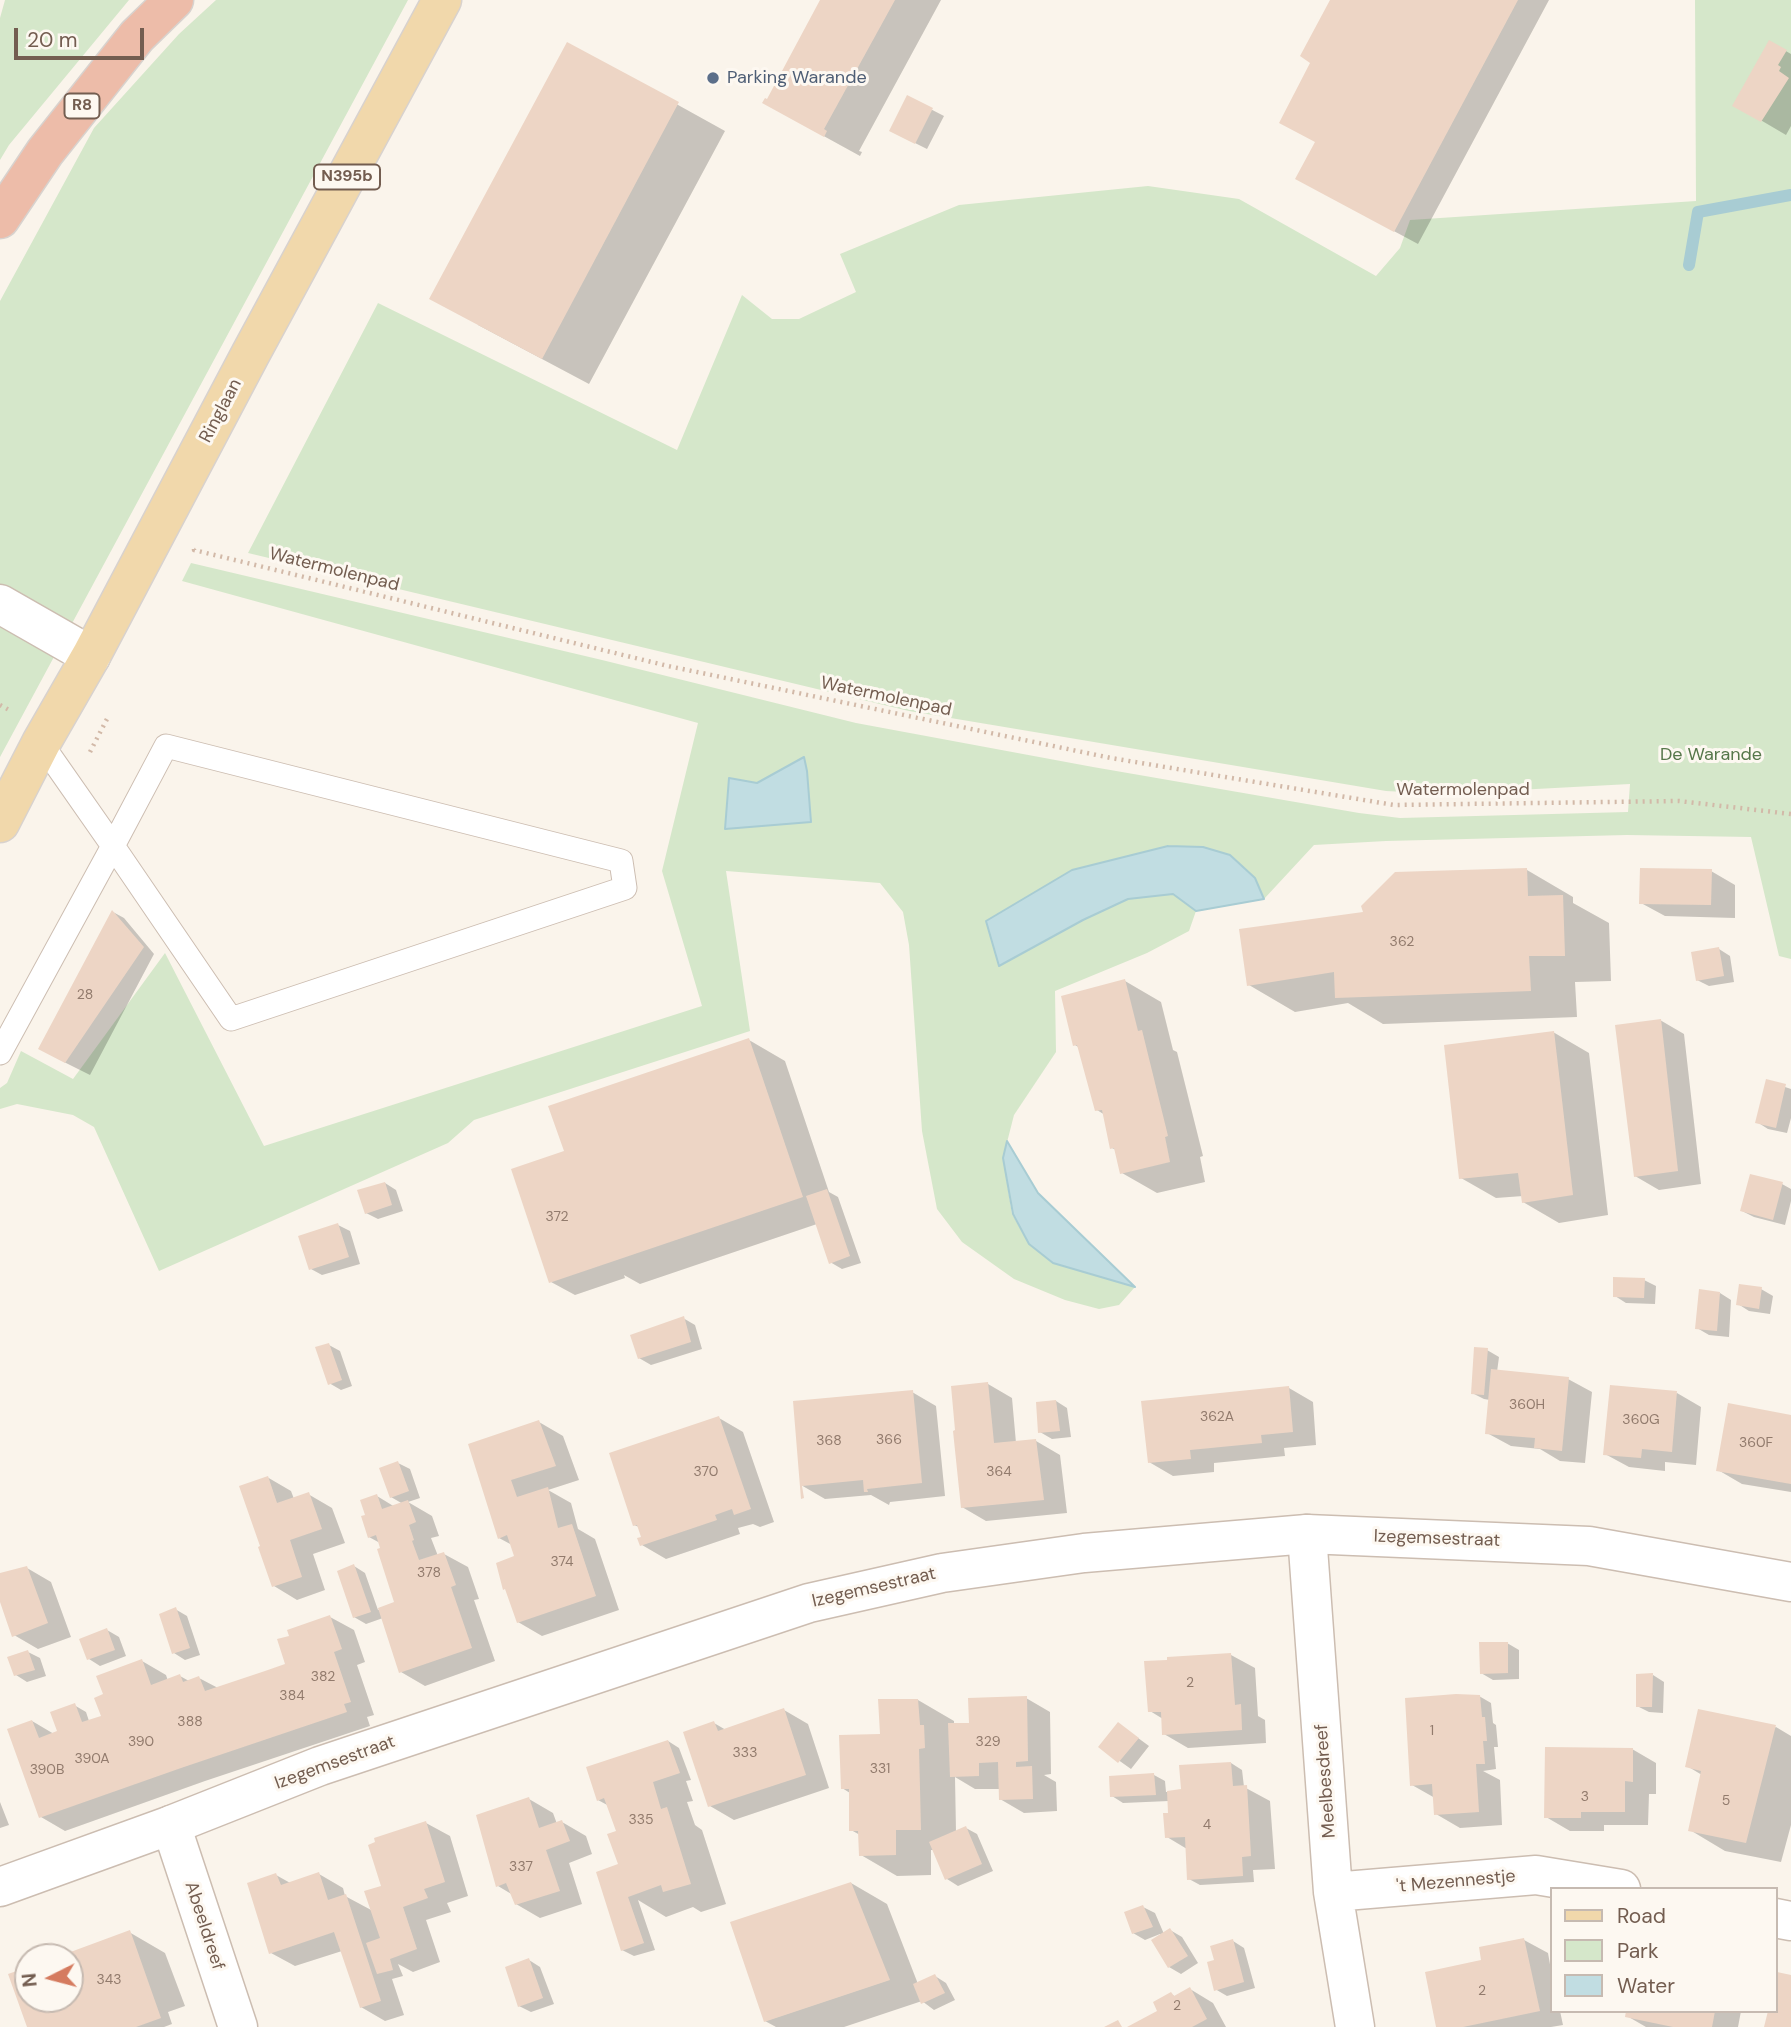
<!DOCTYPE html>
<html>
<head>
<meta charset="utf-8">
<style>
  body { margin:0 }
  #map { position:relative; width:1791px; height:2027px; overflow:hidden; background:#faf4eb; font-family:"DM Sans",sans-serif }
  canvas { display:block }
  .legend { position:absolute; left:1550px; top:1887px; width:228px; height:126px; box-sizing:border-box; background:#fdf8f1; border:2px solid #c6bab1; margin:0; padding:9px 12px; list-style:none; font-size:21px; color:#735d50 }
  .legend li { display:flex; align-items:center; gap:14px; height:35px }
  .legend b { width:35px; border:2px solid #c6bab1 }
  .north { position:absolute; left:14px; top:1943px; width:70px; height:70px; box-sizing:border-box; background:#fdf8f1; border:2px solid #c6bab1; border-radius:50%; rotate:264deg; font-size:19px; font-weight:700; line-height:28px; text-align:center; color:#735d50 }
  .north::after { content:''; display:block; margin:auto; width:24px; height:32px; background:#d57b5f; clip-path:polygon(50% 0,100% 100%,50% 72%,0 100%) }
  .scale { position:absolute; left:14px; top:28px; width:130px; height:32px; box-sizing:border-box; border:4px solid #735d50; border-top:0; padding-left:9px; font-size:21px; line-height:24px; white-space:nowrap; color:#735d50; -webkit-text-stroke:5px #fdf8f1; paint-order:stroke }
</style>
</head>
<body>
<div id="map">
<canvas width="1791" height="2027"></canvas>
<ul class="legend">
<li><b style="height:9px;background:#f1d8ab"></b>Road</li>
<li><b style="height:19px;background:#d5e7ca"></b>Park</li>
<li><b style="height:19px;background:#c1dde2"></b>Water</li>
</ul>
<div class="north">N</div>
<div class="scale">20 m</div>
</div>
<script>
const g = document.querySelector('canvas').getContext('2d');
g.lineJoin = 'round';
function fillPath(path, color) {
  g.fillStyle = color;
  g.fill(path, 'evenodd');
}
function poly(rows) {
  const path = new Path2D();
  for (const r of rows) {
    path.moveTo(r[0], r[1]);
    for (let i = 2; i < r.length; i += 2) path.lineTo(r[i], r[i + 1]);
  }
  return path;
}
function trace(path, color, width, dash) {
  g.strokeStyle = color;
  g.lineWidth = width;
  g.lineCap = dash ? 'butt' : 'round';
  g.setLineDash(dash || []);
  g.stroke(path);
}
function label(font, color, halo, rows, align = 'center') {
  g.font = font + ' "DM Sans",sans-serif';
  g.lineWidth = 6;
  g.setLineDash([]);
  g.textBaseline = 'middle';
  g.strokeStyle = halo;
  g.fillStyle = color;
  for (const [text, x, y, turn = 0] of rows) {
    g.save();
    g.translate(x, y);
    g.rotate((+turn || 0) * Math.PI / 180);
    g.textAlign = isNaN(turn) ? turn : align;
    if (halo) g.strokeText(text, 0, 0);
    g.fillText(text, 0, 0);
    g.restore();
  }
}
fillPath(poly([
  [5,0,129,0,9,145,0,160,0,18],
  [216,0,408,0,0,757,0,301,94,128,179,34],
  [1695,0,1791,0,1791,959,1779,956,1751,837,1627,835,1386,841,1314,845,1264,899,1255,878,1230,855,1203,847,1083,920,1128,899,1173,894,1196,911,1189,931,1147,953,1055,991,1056,1052,1014,1115,1003,1158,1012,1214,1029,1244,1103,1277,1135,1287,1119,1305,1099,1309,1065,1300,1014,1279,962,1242,937,1209,922,1131,909,945,903,912,880,883,726,871,750,1031,474,1120,448,1143,159,1271,94,1127,73,1115,17,1104,0,1109,0,1088,7,1083,21,1051,73,1079,165,953,264,1146,702,1006,662,871,698,723,182,581,191,563,602,660,856,723,1093,767,1359,813,1400,818,1628,812,1630,784,1442,794,1386,791,909,711,248,553,378,303,677,450,742,295,772,319,799,319,856,292,840,254,959,205,1148,186,1239,199,1376,276,1400,248,1410,220,1696,201],
  [804,757,807,771,811,821,757,783]
]), '#d5e7ca');
const water = poly([
  [804,757,807,771,811,822,725,829,729,778,757,783,804,757],
  [1168,846,1203,847,1230,855,1255,878,1264,899,1196,911,1173,894,1128,899,1083,920,999,966,986,921,1072,870,1168,846],
  [1007,1141,1038,1193,1135,1287,1053,1263,1029,1244,1013,1214,1003,1158,1007,1141]
]);
fillPath(water, '#c1dde2');
trace(water, '#a8ccd3', 2);
fillPath(poly([
  [822,0,941,0,859,151,862,152,860,156,800,123,768,101],
  [1332,0,1549,0,1418,244,1321,192,1317,142],
  [1770,42,1791,54,1791,126,1786,135,1735,105],
  [568,44,725,131,589,384,478,325],
  [907,97,944,116,927,149,903,137],
  [1527,870,1573,897,1573,903,1609,923,1611,981,1575,982,1577,1017,1383,1024,1348,1003,1295,1012,1249,985,1365,914],
  [1711,871,1735,885,1735,918,1665,916,1641,903],
  [113,912,124,918,154,954,90,1075,64,1062],
  [1719,949,1730,956,1734,982,1709,986,1697,980],
  [1125,981,1161,1002,1173,1050,1177,1052,1203,1156,1200,1157,1205,1182,1157,1193,1122,1173,1116,1150,1112,1148,1105,1115,1097,1110,1080,1048,1075,1045],
  [1660,1020,1684,1034,1701,1184,1659,1190,1635,1176],
  [1553,1032,1589,1053,1608,1215,1559,1223,1523,1202,1523,1196,1496,1198,1461,1178],
  [749,1040,785,1061,829,1192,838,1197,861,1263,842,1269,830,1262,817,1224,640,1284,624,1275,625,1278,575,1295,551,1282,566,1152],
  [1767,1081,1791,1089,1791,1118,1787,1133,1768,1129,1757,1122],
  [385,1183,396,1190,403,1211,378,1219,366,1213],
  [1782,1184,1791,1189,1791,1201,1785,1225,1754,1217,1742,1211],
  [338,1225,350,1231,360,1264,322,1275,311,1269],
  [1644,1280,1656,1286,1655,1304,1626,1303,1615,1296],
  [1761,1289,1773,1296,1770,1314,1749,1311,1738,1304],
  [1720,1293,1731,1300,1729,1337,1709,1335,1697,1328],
  [683,1318,695,1325,702,1349,651,1365,639,1358],
  [329,1345,340,1351,352,1386,341,1390,329,1383],
  [1487,1350,1499,1357,1497,1372,1568,1379,1592,1392,1585,1463,1560,1461,1540,1449,1511,1446,1487,1433,1490,1400,1484,1399,1472,1393],
  [988,1384,1012,1398,1016,1443,1036,1441,1060,1455,1067,1513,986,1521,962,1507],
  [1289,1388,1313,1402,1316,1445,1284,1448,1285,1456,1214,1463,1214,1472,1173,1476,1149,1462],
  [912,1392,936,1406,945,1496,890,1502,889,1505,871,1495,825,1499,801,1485],
  [1677,1393,1701,1407,1696,1465,1665,1462,1665,1471,1629,1467,1605,1454],
  [1056,1401,1067,1408,1071,1437,1052,1439,1040,1432],
  [1791,1416,1791,1492,1742,1484,1718,1470],
  [719,1418,743,1432,774,1522,760,1527,753,1524,738,1528,740,1534,666,1559,642,1545,643,1538,639,1527,634,1525],
  [539,1422,563,1436,579,1480,548,1490,571,1503,578,1529,595,1539,619,1610,542,1636,518,1622,516,1557,512,1545,499,1538,470,1445],
  [398,1463,410,1469,420,1498,408,1502,432,1516,439,1536,431,1538,438,1556,444,1554,468,1567,479,1599,474,1600,495,1661,425,1686,401,1672,383,1618,366,1624,354,1617,354,1566,365,1573,378,1610,396,1604,380,1543,369,1537,367,1516,377,1496,395,1507,403,1504,391,1497],
  [267,1477,291,1491,294,1499,308,1494,332,1508,345,1543,313,1554,325,1590,297,1600,274,1586],
  [27,1568,51,1582,71,1637,38,1649,14,1635,0,1597,0,1575],
  [175,1609,187,1616,200,1655,185,1660,174,1653],
  [330,1617,354,1630,365,1662,357,1665,374,1715,367,1717,370,1726,205,1781,65,1831,41,1817,32,1721,54,1734,62,1731,74,1705,86,1712,89,1721,103,1717,106,1695,142,1661,166,1675,168,1681,180,1676,189,1681,199,1678,218,1688,287,1665,291,1637],
  [107,1630,119,1637,126,1656,100,1666,89,1659],
  [1507,1643,1519,1650,1519,1679,1493,1680,1481,1673],
  [28,1652,40,1658,46,1676,27,1682,16,1675],
  [1231,1655,1255,1668,1258,1716,1265,1720,1266,1743,1188,1748,1164,1734,1163,1719,1150,1711],
  [1653,1675,1664,1682,1663,1713,1649,1712,1637,1706],
  [1479,1696,1491,1703,1493,1723,1496,1725,1498,1747,1494,1747,1496,1769,1483,1771,1500,1780,1502,1825,1460,1828,1436,1814,1435,1798,1412,1785],
  [1026,1698,1050,1712,1051,1774,1044,1775,1056,1782,1057,1811,1024,1813,1000,1799,1000,1789,975,1789,955,1777,956,1832,966,1828,977,1834,993,1871,958,1886,947,1879,934,1850,931,1850,931,1875,897,1876,861,1855,860,1835,851,1830,850,1793,842,1788,882,1736,918,1700,954,1721,954,1725,971,1724],
  [784,1710,808,1724,829,1788,734,1820,710,1806,714,1723,726,1730],
  [1119,1724,1149,1746,1131,1769,1100,1747],
  [1776,1727,1791,1736,1791,1825,1781,1862,1725,1851,1690,1830,1702,1775,1687,1766],
  [668,1741,679,1748,691,1780,686,1781,693,1801,687,1802,695,1825,702,1830,726,1904,701,1912,693,1907,666,1917,638,1900,655,1950,634,1956,622,1950,621,1869,618,1833,609,1806,598,1800],
  [1632,1749,1656,1763,1656,1794,1649,1794,1648,1825,1604,1825,1604,1831,1570,1831,1546,1817],
  [1231,1763,1242,1770,1244,1787,1270,1801,1275,1869,1253,1870,1254,1882,1200,1885,1189,1879,1187,1849,1167,1837,1169,1801,1123,1803,1112,1796,1154,1775,1165,1781,1166,1792,1187,1791],
  [529,1799,553,1813,557,1824,562,1822,586,1836,592,1854,569,1863,582,1904,540,1918,516,1904,513,1895,498,1886],
  [0,1802,9,1825,0,1828],
  [426,1823,450,1836,468,1896,447,1903,451,1912,426,1920,440,1962,413,1972,398,1964,403,1976,392,1979,404,2015,385,2021,361,2007,342,1951,295,1966,271,1953,276,1875,292,1884,319,1874,343,1888,345,1896,373,1911,383,1887],
  [851,1883,887,1904,918,1984,935,1976,946,1983,955,2000,934,2010,922,2001,844,2027,776,2027,765,2021],
  [1143,1907,1155,1913,1164,1934,1170,1930,1182,1937,1198,1963,1181,1974,1169,1967,1160,1934,1145,1940,1133,1933],
  [129,1932,165,1953,185,2006,168,2012,172,2024,164,2027,29,2027,10,1975,28,1969,28,1999,70,1999,70,1957,61,1957],
  [1524,1940,1548,1953,1551,1970,1551,2011,1560,2011,1563,2025,1551,2027,1438,2027,1483,1961],
  [1233,1941,1244,1948,1255,1988,1227,1996,1215,1989,1217,1961],
  [529,1960,540,1967,554,2004,531,2012,519,2006],
  [1190,1989,1213,2003,1226,2027,1131,2027,1160,2011,1171,1994,1176,1997],
  [1628,2011,1741,2011,1738,2027,1646,2027,1627,2016]
]), '#0003');
trace(poly([
  [1689,265,1698,212,1791,195]
]), '#a8ccd3', 12);
fillPath(poly([
  [820,0,895,0,824,129,827,131,824,137,762,103,765,98,767,99],
  [1330,0,1518,0,1394,232,1295,179,1315,142,1279,123,1310,63,1300,56],
  [1769,40,1787,50,1778,65,1781,67,1779,71,1789,78,1761,122,1732,106],
  [567,42,679,102,542,359,429,299],
  [907,95,933,108,915,144,889,131],
  [1527,868,1528,896,1563,895,1565,956,1529,956,1531,991,1335,998,1334,972,1247,986,1239,929,1363,912,1361,906,1395,872],
  [1640,868,1712,869,1711,905,1639,904],
  [112,910,144,947,65,1063,38,1049],
  [1719,947,1724,976,1696,981,1691,952],
  [1125,979,1138,1031,1142,1030,1168,1136,1165,1137,1170,1162,1120,1174,1114,1148,1110,1149,1102,1110,1095,1111,1077,1045,1073,1046,1061,996],
  [1661,1019,1678,1171,1634,1177,1615,1025],
  [1554,1031,1573,1195,1522,1203,1518,1173,1459,1179,1444,1045],
  [749,1038,803,1197,549,1283,511,1169,564,1151,548,1106],
  [1766,1079,1786,1084,1776,1128,1755,1123],
  [1750,1174,1783,1182,1773,1220,1740,1211],
  [385,1182,392,1205,365,1214,357,1190],
  [827,1189,850,1256,829,1264,806,1196],
  [338,1223,349,1257,309,1270,298,1236],
  [1613,1277,1645,1278,1644,1298,1613,1297],
  [1739,1284,1762,1287,1759,1309,1736,1305],
  [1699,1289,1720,1292,1717,1331,1695,1329],
  [684,1316,691,1342,638,1359,630,1335],
  [329,1343,342,1380,328,1385,315,1347],
  [1474,1347,1488,1348,1484,1395,1471,1394],
  [1491,1369,1569,1377,1562,1451,1534,1448,1535,1438,1485,1434],
  [988,1382,994,1443,1036,1439,1044,1500,961,1508,953,1431,955,1430,951,1386],
  [1610,1385,1677,1391,1672,1452,1642,1449,1641,1458,1603,1455],
  [1289,1386,1293,1432,1261,1435,1262,1443,1190,1450,1191,1459,1148,1463,1141,1401],
  [913,1390,922,1483,867,1489,868,1492,864,1492,863,1480,802,1486,804,1498,801,1499,793,1401],
  [1056,1400,1060,1431,1038,1433,1036,1402],
  [1728,1403,1791,1415,1791,1484,1716,1471],
  [719,1416,751,1509,734,1515,732,1509,715,1515,717,1520,640,1546,637,1538,641,1537,637,1525,633,1526,609,1453],
  [539,1420,556,1466,511,1480,517,1497,548,1487,558,1528,572,1524,596,1596,517,1623,505,1589,503,1590,496,1563,514,1556,507,1535,498,1539,468,1444],
  [398,1461,409,1491,390,1498,379,1468],
  [268,1476,277,1503,309,1492,322,1529,290,1540,302,1577,272,1587,258,1547,260,1546,239,1486],
  [377,1494,382,1509,408,1500,416,1522,409,1525,414,1540,412,1541,419,1560,444,1552,456,1585,451,1587,472,1648,399,1673,378,1608,394,1602,377,1549,380,1548,376,1535,368,1538,361,1516,365,1515,360,1500],
  [354,1564,371,1612,353,1618,337,1571],
  [27,1566,48,1623,12,1637,0,1602,0,1573],
  [176,1607,190,1648,172,1654,159,1614],
  [330,1615,342,1649,334,1652,351,1702,344,1704,347,1712,181,1768,39,1818,7,1729,32,1720,39,1738,57,1731,50,1712,75,1703,82,1722,101,1716,94,1698,103,1694,96,1676,142,1659,151,1685,180,1674,183,1682,199,1676,205,1691,265,1671,285,1664,277,1639,289,1636,287,1630],
  [107,1628,115,1650,87,1660,79,1639],
  [1479,1642,1508,1642,1508,1673,1480,1674],
  [28,1650,35,1670,14,1676,7,1657],
  [1231,1653,1235,1705,1241,1704,1242,1730,1162,1735,1161,1712,1148,1712,1144,1661,1167,1660,1167,1657],
  [1653,1673,1652,1707,1636,1707,1636,1674],
  [1456,1694,1480,1695,1482,1717,1485,1717,1487,1741,1483,1741,1485,1764,1476,1764,1479,1812,1434,1815,1432,1784,1410,1786,1405,1698],
  [1027,1696,1028,1761,1016,1762,1016,1767,1032,1766,1033,1799,999,1800,998,1762,979,1763,979,1776,950,1777,948,1723,969,1723,968,1698],
  [878,1699,918,1699,920,1725,924,1725,925,1748,919,1749,921,1830,896,1830,896,1855,859,1856,858,1831,849,1831,849,1789,841,1789,839,1735,880,1734],
  [784,1708,806,1775,708,1807,683,1732,714,1721,718,1731],
  [1698,1709,1776,1725,1746,1843,1688,1831,1701,1771,1685,1767],
  [1118,1722,1139,1738,1118,1763,1098,1747],
  [668,1740,680,1773,653,1782,661,1809,667,1807,691,1884,663,1892,661,1885,628,1897,644,1943,621,1951,596,1872,618,1864,607,1834,616,1831,604,1798,597,1801,586,1767],
  [1545,1747,1633,1748,1633,1782,1625,1781,1625,1812,1581,1812,1581,1818,1544,1818],
  [1231,1762,1233,1786,1247,1785,1251,1856,1242,1857,1243,1876,1187,1880,1185,1837,1165,1838,1163,1813,1168,1813,1167,1791,1181,1789,1179,1765],
  [1154,1773,1156,1795,1110,1797,1109,1776],
  [529,1797,539,1828,562,1820,570,1841,546,1850,560,1891,515,1905,506,1883,496,1887,476,1815],
  [426,1821,445,1882,424,1889,428,1898,403,1907,417,1949,390,1959,393,1970,377,1974,366,1943,380,1938,364,1891,381,1886,368,1845,375,1842,374,1838],
  [966,1826,982,1864,945,1880,929,1842],
  [319,1872,328,1900,346,1894,381,2001,360,2008,334,1932,269,1954,247,1883,276,1873,281,1885],
  [851,1882,890,1980,764,2022,730,1922],
  [1143,1905,1153,1927,1132,1934,1124,1912],
  [1170,1928,1188,1956,1168,1968,1151,1940],
  [130,1930,161,2018,136,2027,27,2027,8,1974,28,1967,28,1999,70,1999,70,1957,57,1957],
  [1524,1938,1540,2011,1463,2027,1436,2027,1425,1972,1481,1960,1479,1947],
  [1233,1939,1244,1982,1214,1991,1207,1962,1214,1960,1210,1946],
  [529,1958,543,1998,518,2007,505,1967],
  [1777,1972,1791,1975,1791,2027,1764,2027,1768,2011,1775,2011],
  [935,1974,945,1993,921,2004,913,1984],
  [1190,1987,1207,2019,1192,2027,1127,2027,1157,2011,1153,2002,1171,1992,1174,1996],
  [1626,2011,1715,2011,1712,2027,1673,2027,1625,2017],
  [1118,2020,1122,2027,1104,2027]
]), '#edd5c5');
const service = poly([
  [0,1053,113,846,166,746,621,861,625,888,231,1019,113,846,41,743]
]);
const minor = poly([
  [1307,1534,1333,1892,1355,2027],
  [171,1825,238,2027],
  [1333,1892,1536,1875,1621,1889],
  [1775,1918,1791,1921]
]);
const tertiary = poly([
  [0,604,91,656],
  [0,1887,171,1825,320,1766,809,1603,942,1573,1084,1553,1307,1534,1589,1546,1791,1582]
]);
const primary = poly([
  [0,823,41,743,91,656,251,353,442,0]
]);
const motorway = poly([
  [0,219,45,152,137,36,174,0]
]);
trace(service, '#ccbdb1', 25);
trace(minor, '#ccbdb1', 41);
trace(tertiary, '#ccbdb1', 41);
trace(primary, '#d8d2ce', 41);
trace(motorway, '#d8d2ce', 41);
trace(poly([
  [194,549,194,550,668,666,1111,758,1394,805,1679,801,1791,814],
  [0,705,11,711],
  [90,752,108,717]
]), '#d2b9a8', 4.5, [2, 5]);
trace(service, '#fff', 23);
trace(minor, '#fff', 38);
trace(tertiary, '#fff', 38);
trace(primary, '#f1d8ab', 38);
trace(motorway, '#edbca9', 38);
for (const [x, y, r, color] of [
  [713,78,7,"#5c6f8a"]
]) {
  const dot = new Path2D();
  dot.arc(x, y, r, 0, 2 * Math.PI);
  g.fillStyle = color;
  g.fill(dot);
  trace(dot, '#fdf8f1', 2.5);
}
label('14px', '#927b6d', null, [
  ["362",1402,942],
  ["28",85,995],
  ["372",557,1217],
  ["360H",1527,1405],
  ["362A",1217,1417],
  ["360G",1641,1420],
  ["366",889,1440],
  ["368",829,1441],
  ["360F",1756,1443],
  ["370",706,1472],
  ["364",999,1472],
  ["374",562,1562],
  ["378",429,1573],
  ["382",323,1677],
  ["2",1190,1683],
  ["384",292,1696],
  ["388",190,1722],
  ["1",1432,1731],
  ["390",141,1742],
  ["329",988,1742],
  ["333",745,1753],
  ["390A",92,1759],
  ["331",880,1769],
  ["390B",47,1770],
  ["3",1585,1797],
  ["5",1726,1801],
  ["335",641,1820],
  ["4",1207,1825],
  ["337",521,1867],
  ["343",109,1980],
  ["2",1482,1991],
  ["2",1177,2006]
]);
for (const [x, y, w] of [
  [82,106,35],
  [347,177,66]
]) {
  const box = new Path2D();
  box.roundRect(x - w / 2, y - 12.5, w, 25, 5);
  g.fillStyle = '#fdf8f1';
  g.fill(box);
  trace(box, '#735d50', 2);
}
label('bold 16px', '#735d50', null, [
  ["R8",82,106],
  ["N395b",347,177]
]);
label('18px', '#4e5e75', '#fdf8f1', [
  ["Parking Warande",727,78]
], 'left');
label('18px', '#735d50', '#fdf8f1', [
  ["Ringlaan",221,411,-62],
  ["Watermolenpad",334,570,14],
  ["Watermolenpad",886,697,12],
  ["Watermolenpad",1463,790],
  ["Izegemsestraat",1437,1539,2],
  ["Izegemsestraat",874,1588,-13],
  ["Izegemsestraat",335,1763,-20],
  ["Meelbesdreef",1326,1781,-94],
  ["'t Mezennestje",1456,1882,-5],
  ["Abeeldreef",204,1926,72]
]);
label('18px', '#56774a', '#fdf8f1', [
  ["De Warande",1711,755]
]);
</script>
</body>
</html>
